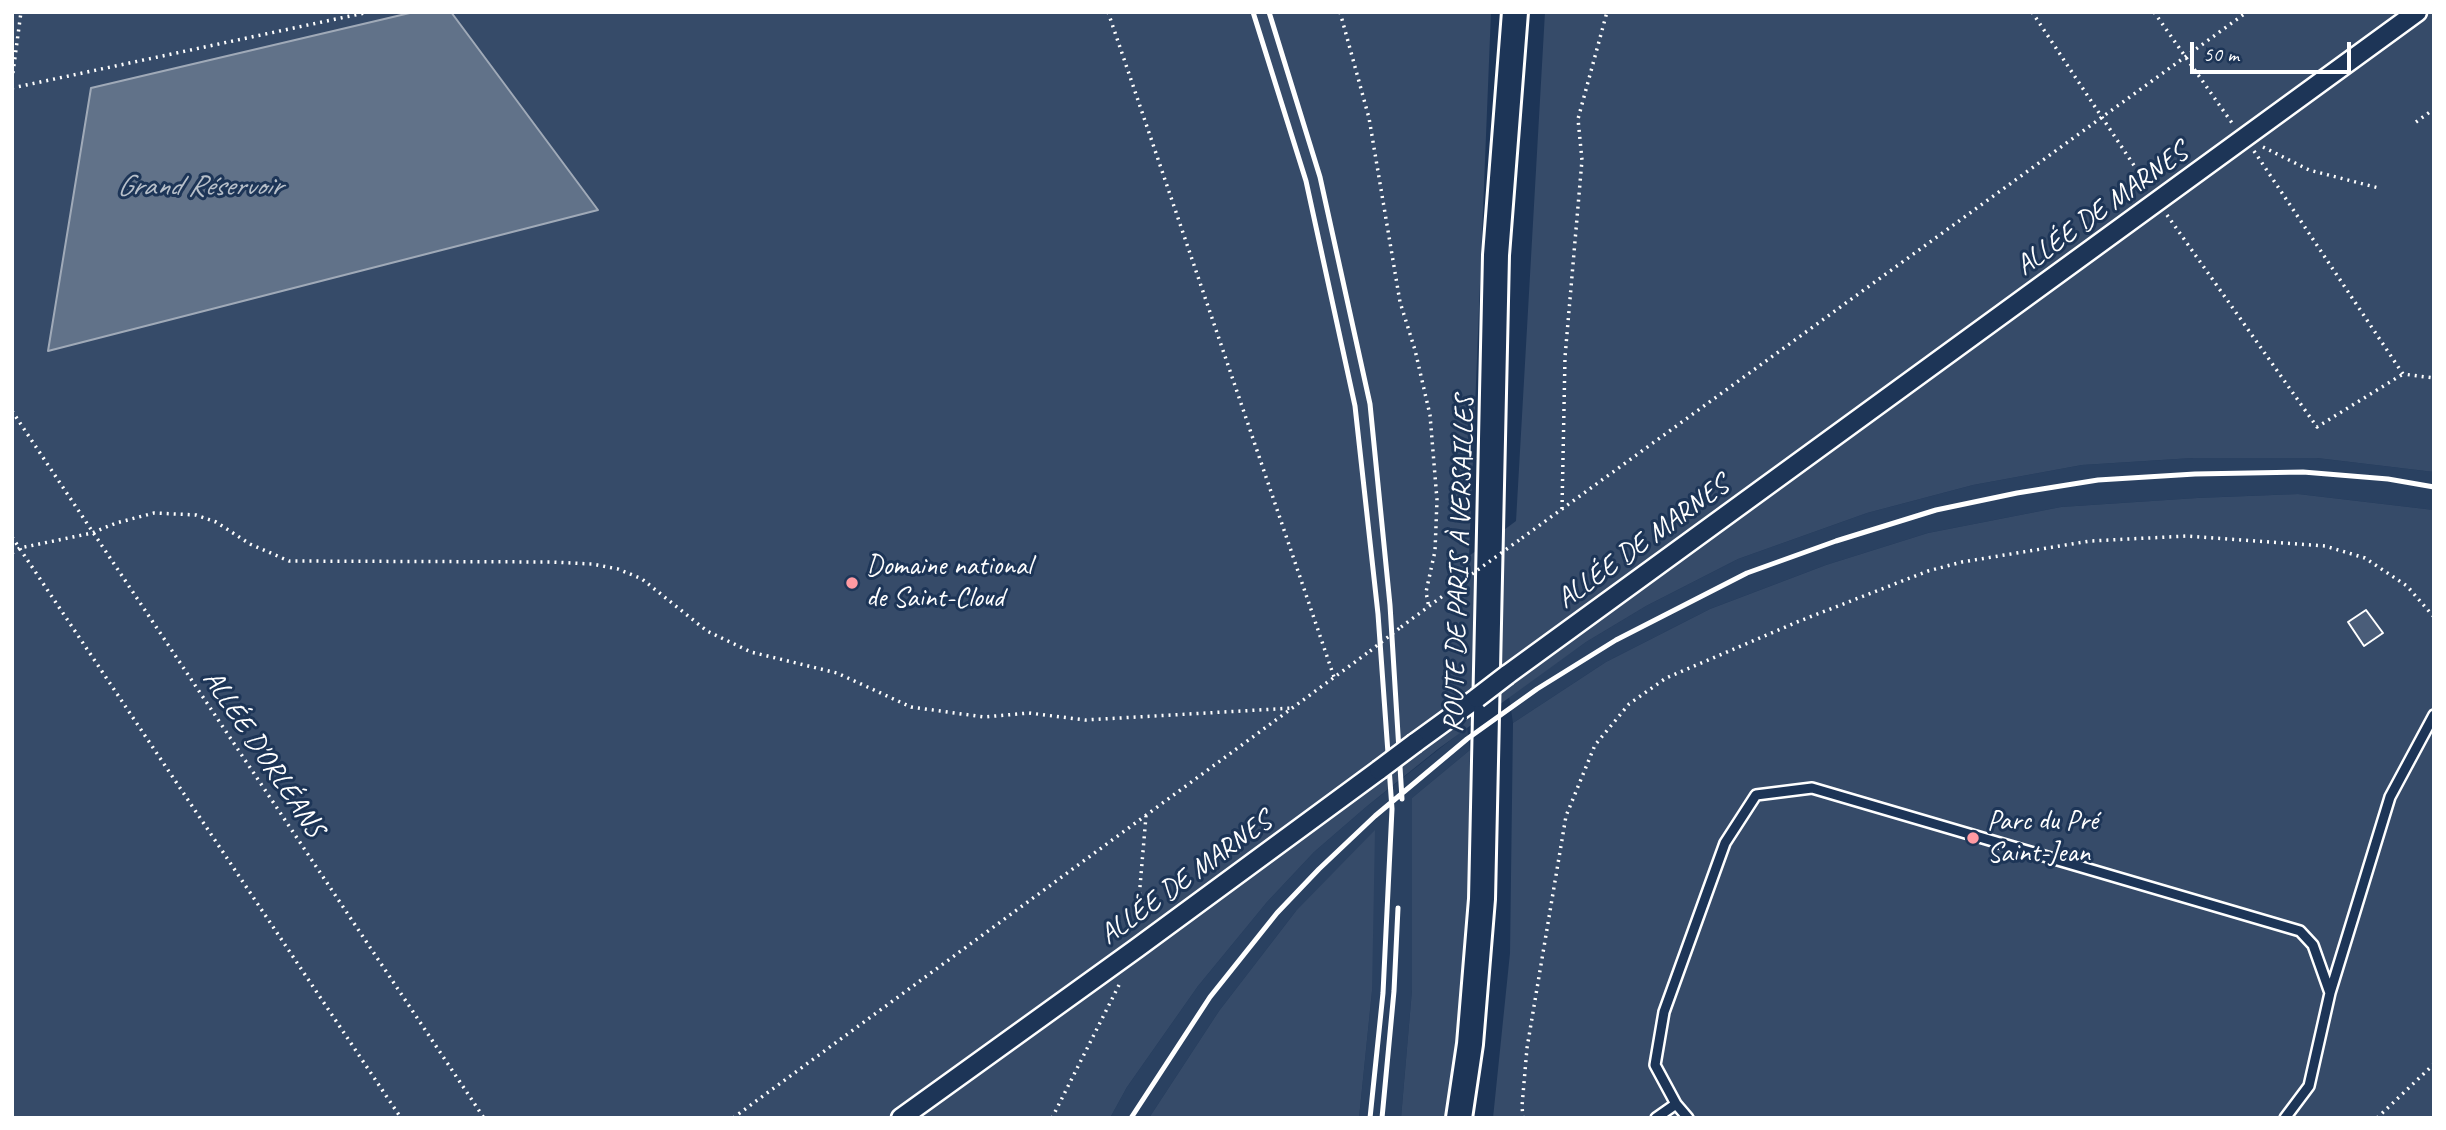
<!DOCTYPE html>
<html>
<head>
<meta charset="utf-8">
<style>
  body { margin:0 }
  #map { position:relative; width:2446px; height:1130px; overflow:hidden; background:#1d3557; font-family:Caveat,sans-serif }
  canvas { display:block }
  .frame { position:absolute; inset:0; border:14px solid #fff; pointer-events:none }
  .scale { position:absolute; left:2190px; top:42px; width:161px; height:32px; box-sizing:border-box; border:4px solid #fff; border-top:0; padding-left:9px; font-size:21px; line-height:24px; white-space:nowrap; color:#fff; -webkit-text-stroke:5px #1d3557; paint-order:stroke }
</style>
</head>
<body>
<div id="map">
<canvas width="2446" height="1130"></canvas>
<div class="frame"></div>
<div class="scale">50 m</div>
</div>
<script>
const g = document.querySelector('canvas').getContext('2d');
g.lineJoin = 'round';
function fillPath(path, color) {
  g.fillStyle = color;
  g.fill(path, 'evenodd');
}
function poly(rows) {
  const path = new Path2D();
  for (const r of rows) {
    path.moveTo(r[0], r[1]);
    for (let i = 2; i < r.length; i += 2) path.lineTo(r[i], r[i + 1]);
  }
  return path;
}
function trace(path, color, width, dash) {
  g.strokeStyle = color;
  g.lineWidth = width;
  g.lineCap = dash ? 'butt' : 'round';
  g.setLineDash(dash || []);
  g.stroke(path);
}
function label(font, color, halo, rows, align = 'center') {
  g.font = font + ' Caveat,sans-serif';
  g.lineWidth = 6;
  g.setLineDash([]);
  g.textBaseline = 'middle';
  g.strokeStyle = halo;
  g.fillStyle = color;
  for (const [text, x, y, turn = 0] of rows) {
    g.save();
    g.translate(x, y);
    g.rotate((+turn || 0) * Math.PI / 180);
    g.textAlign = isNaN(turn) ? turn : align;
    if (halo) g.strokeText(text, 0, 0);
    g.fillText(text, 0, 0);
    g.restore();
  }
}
fillPath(poly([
  [2193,458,2317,458,2434,472,2434,510,2298,494,2197,498,2061,507,1928,533,1826,565,1710,609,1606,662,1513,723,1509,696,1586,642,1646,606,1738,559,1867,513,1973,485,2082,465],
  [1467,727,1470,750,1412,798,1412,990,1401,1118,1359,1118,1372,991,1296,911,1219,1011,1149,1118,1110,1118,1127,1087,1198,986,1267,902,1314,852,1366,807]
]), '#2a4161');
fillPath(poly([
  [12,12,1491,12,1469,556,1516,521,1545,12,2434,12,2434,472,2317,458,2193,458,2082,465,1973,485,1867,513,1738,559,1646,606,1586,642,1438,749,1366,807,1314,852,1267,902,1198,986,1127,1087,1110,1118,12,1118],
  [2298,494,2434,510,2434,1118,1493,1118,1510,953,1513,723,1606,662,1710,609,1826,565,1928,533,2061,507,2197,498],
  [1470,750,1467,960,1446,1118,1401,1118,1412,990,1412,798],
  [1375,830,1372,991,1359,1118,1149,1118,1219,1011,1296,911]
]), '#364b69');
const water = poly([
  [414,12,451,12,598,210,48,351,91,88,414,12]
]);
fillPath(water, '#617289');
trace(water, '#a0aab8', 2);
const building = poly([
  [2366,610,2383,633,2364,646,2348,622,2366,610]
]);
fillPath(building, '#4a5d79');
trace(building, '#fff', 2);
const lane = poly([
  [2330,993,2390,797,2434,715],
  [1656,1118,1676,1104],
  [1688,1118,1676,1104,1655,1065,1664,1012,1725,843,1756,795,1812,788,2300,931,2313,945,2330,993,2309,1086,2285,1118]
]);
const street = poly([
  [1507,675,2417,12],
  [1415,743,1477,698],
  [901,1118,1137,948,1379,770]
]);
const secondary = poly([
  [1459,1118,1470,1044,1482,899,1496,255,1515,12]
]);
trace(lane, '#fff', 14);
trace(street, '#fff', 23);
trace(secondary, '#fff', 30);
trace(poly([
  [1108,12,1334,677],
  [1340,12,1369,118,1400,302,1415,350,1430,415,1437,500,1435,551,1426,592,1429,608],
  [2032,12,2147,185],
  [2154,12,2232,123],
  [12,80,21,12],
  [12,88,369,12],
  [2416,122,2434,109],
  [2263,147,2309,170,2379,188],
  [2254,151,2403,374,2434,378],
  [2167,215,2317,427,2403,374],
  [12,411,484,1118],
  [1562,509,1565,357,1582,160,1578,119,1607,12],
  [12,537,401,1118],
  [1522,538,2247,12],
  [12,553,20,548,92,533,116,523,154,513,196,515,216,522,250,544,289,561,551,562,592,564,618,569,642,579,707,631,751,652,837,673,911,707,984,717,1029,713,1085,720,1293,708],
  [1401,627,1467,578],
  [1137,922,1146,816],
  [733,1118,1370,651],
  [1052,1118,1119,985],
  [1523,1118,1522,1106,1527,1048,1566,816,1595,745,1629,704,1666,678,1797,622,1928,571,1962,562,2090,541,2187,536,2325,546,2365,558,2407,586,2434,617],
  [2377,1118,2434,1064]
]), '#fff', 3.5, [2, 5]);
trace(lane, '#1d3557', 9);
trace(street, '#1d3557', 18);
trace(secondary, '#1d3557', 24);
trace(poly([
  [1253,12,1306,181,1355,406,1378,614,1392,809,1383,993,1370,1118],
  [1269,12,1320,177,1370,404,1390,605,1402,799],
  [1131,1118,1210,997,1277,913,1319,869,1375,816,1467,739,1537,689,1616,640,1747,573,1836,541,1936,510,2017,493,2098,480,2195,474,2303,472,2388,479,2434,487],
  [1382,1118,1394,991,1398,908]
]), '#fff', 5);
const streetBridge = poly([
  [1477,698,1507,675],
  [1379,770,1415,743]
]);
trace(streetBridge, '#fff', 23, []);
trace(poly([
  [1472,574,1522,538],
  [1370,651,1401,627]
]), '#fff', 3.5, [2, 5]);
trace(streetBridge, '#1d3557', 18);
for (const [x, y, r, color] of [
  [852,583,7,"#ff9aa2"],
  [1973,838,7,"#ff9aa2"]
]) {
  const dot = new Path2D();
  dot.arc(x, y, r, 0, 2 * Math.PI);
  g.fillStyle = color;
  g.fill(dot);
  trace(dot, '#1d3557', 2.5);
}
label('28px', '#fff', '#1d3557', [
  ["ALLÉE DE MARNES",2102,210,-36],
  ["ALLÉE DE MARNES",1643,543,-36],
  ["ROUTE DE PARIS À VERSAILLES",1460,564,-88],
  ["ALLÉE D'ORLÉANS",263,754,56],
  ["ALLÉE DE MARNES",1186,879,-36]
]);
label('28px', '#fff', '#1d3557', [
  ["Domaine national",866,567],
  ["de Saint-Cloud",866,599],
  ["Parc du Pré",1987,822],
  ["Saint-Jean",1987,854]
], 'left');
label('italic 30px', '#b8c0ca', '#1d3557', [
  ["Grand Réservoir",199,187]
]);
</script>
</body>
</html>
